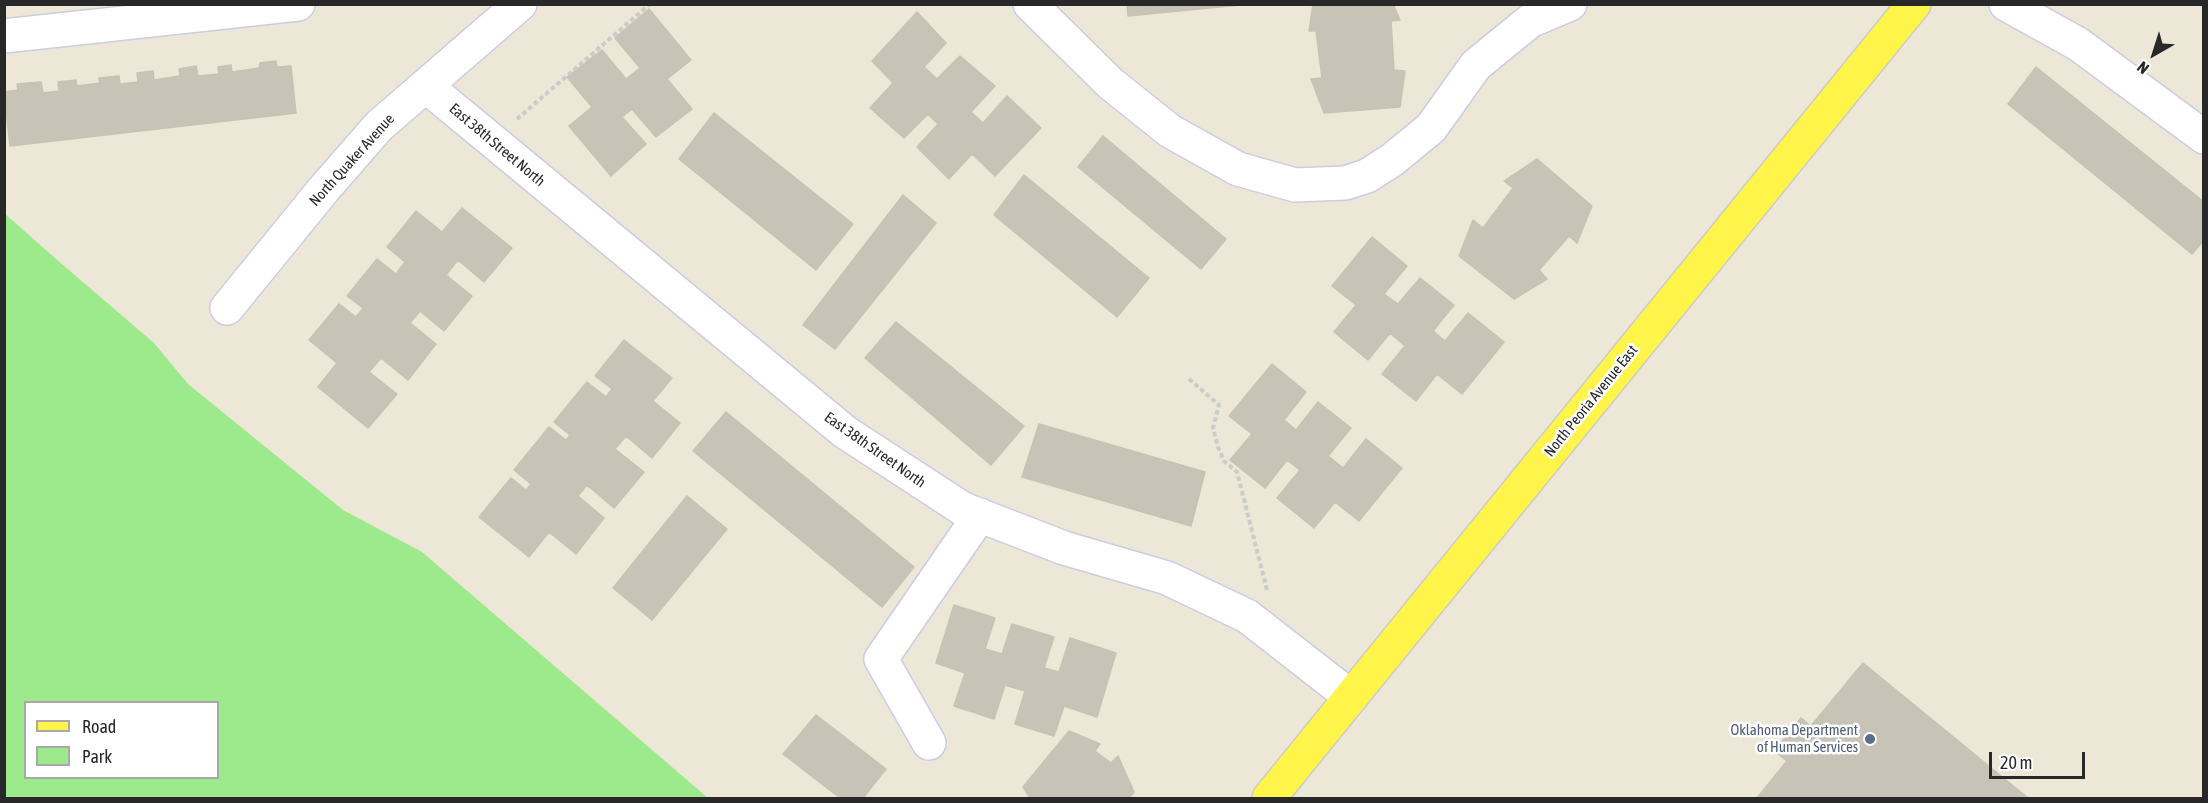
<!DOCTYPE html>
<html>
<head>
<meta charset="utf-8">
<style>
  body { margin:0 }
  #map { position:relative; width:2208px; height:803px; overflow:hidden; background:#ece7d7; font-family:"Asap Condensed",sans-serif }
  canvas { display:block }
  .frame { position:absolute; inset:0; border:6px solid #282828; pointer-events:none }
  .legend { position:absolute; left:24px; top:701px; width:195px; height:78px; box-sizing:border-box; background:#fff; border:2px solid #a9a9a9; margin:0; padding:8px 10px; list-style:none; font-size:18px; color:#282828 }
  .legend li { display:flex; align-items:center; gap:12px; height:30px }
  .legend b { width:30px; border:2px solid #a9a9a9 }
  .north { position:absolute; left:2124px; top:24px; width:60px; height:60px; -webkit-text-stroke:4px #fff; paint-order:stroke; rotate:219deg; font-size:16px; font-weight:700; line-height:24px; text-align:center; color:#282828 }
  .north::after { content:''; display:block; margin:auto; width:21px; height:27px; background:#282828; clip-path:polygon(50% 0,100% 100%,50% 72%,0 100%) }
  .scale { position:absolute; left:1989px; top:752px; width:96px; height:27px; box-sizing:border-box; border:3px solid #282828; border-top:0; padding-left:8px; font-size:18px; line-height:21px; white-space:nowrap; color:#282828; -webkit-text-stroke:4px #fff; paint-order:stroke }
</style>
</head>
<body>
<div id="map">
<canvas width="2208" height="803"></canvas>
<div class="frame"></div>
<ul class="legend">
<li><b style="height:8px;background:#fff449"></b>Road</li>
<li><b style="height:16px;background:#9cea8c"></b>Park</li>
</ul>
<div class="north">N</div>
<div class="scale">20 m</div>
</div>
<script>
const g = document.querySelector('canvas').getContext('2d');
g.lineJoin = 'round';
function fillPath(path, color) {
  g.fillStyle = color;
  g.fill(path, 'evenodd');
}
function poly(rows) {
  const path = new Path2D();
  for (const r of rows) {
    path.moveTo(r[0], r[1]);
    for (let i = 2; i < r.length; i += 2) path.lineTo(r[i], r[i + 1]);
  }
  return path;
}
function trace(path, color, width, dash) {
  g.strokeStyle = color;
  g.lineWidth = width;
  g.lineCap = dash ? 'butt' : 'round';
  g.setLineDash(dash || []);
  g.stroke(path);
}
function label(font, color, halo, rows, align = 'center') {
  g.font = font + ' "Asap Condensed",sans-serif';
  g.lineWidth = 5;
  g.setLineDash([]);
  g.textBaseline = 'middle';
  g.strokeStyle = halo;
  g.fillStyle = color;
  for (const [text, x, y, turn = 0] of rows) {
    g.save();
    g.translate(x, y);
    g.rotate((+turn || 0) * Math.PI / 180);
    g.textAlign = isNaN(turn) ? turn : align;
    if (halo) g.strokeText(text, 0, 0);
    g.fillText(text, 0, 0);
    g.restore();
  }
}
fillPath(poly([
  [4,213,56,259,154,343,188,384,343,510,422,552,708,798,5,798],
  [26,702,218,702,218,778,26,778]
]), '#9cea8c');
const building = poly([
  [1127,4,1250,4,1128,16,1127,4],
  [1313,4,1393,4,1400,20,1391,21,1394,70,1405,71,1400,107,1324,113,1311,79,1322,78,1316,31,1309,31,1313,4],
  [649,9,691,60,667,79,692,109,656,137,632,109,622,117,646,144,611,176,569,126,592,107,567,77,602,50,626,79,640,68,615,38,649,9],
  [917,12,946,43,924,67,937,79,960,56,995,86,971,112,983,123,1007,96,1041,128,995,176,972,154,949,179,917,147,938,124,928,114,904,138,870,108,893,83,872,61,917,12],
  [276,61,277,67,291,66,296,113,10,146,4,92,18,90,17,84,41,82,43,93,59,91,58,82,76,80,77,86,100,83,99,78,119,76,120,84,138,82,137,73,153,71,154,80,180,76,179,69,196,66,198,76,219,74,218,67,231,65,232,72,259,68,260,63,276,61],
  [2036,67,2204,202,2204,240,2192,254,2008,104,2036,67],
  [714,113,853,224,816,270,679,159,714,113],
  [1103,136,1226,239,1201,269,1078,167,1103,136],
  [1537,159,1592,206,1577,243,1569,236,1539,270,1547,279,1514,299,1459,256,1473,220,1483,228,1513,188,1504,181,1537,159],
  [1024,175,1149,278,1117,317,994,215,1024,175],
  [903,195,936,223,835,349,803,325,903,195],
  [462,208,512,248,484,282,458,260,446,275,472,296,444,331,420,311,410,323,436,344,408,380,381,358,369,372,397,394,368,428,318,387,337,363,309,340,339,304,356,317,363,308,347,296,377,259,396,274,405,262,387,247,416,211,442,232,462,208],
  [1372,237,1407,266,1384,294,1398,304,1420,278,1454,305,1433,331,1445,341,1468,313,1504,342,1462,394,1437,374,1416,401,1382,374,1405,346,1390,333,1368,360,1334,332,1356,305,1332,286,1372,237],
  [896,322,1024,426,991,465,865,358,896,322],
  [624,340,672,378,653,401,680,423,652,458,626,436,615,449,644,472,614,508,587,485,578,496,604,518,576,554,549,532,529,557,479,517,511,478,526,490,531,484,514,470,549,427,566,440,570,435,554,422,587,382,606,397,612,389,595,376,624,340],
  [1272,364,1306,392,1284,420,1296,430,1318,402,1351,428,1328,456,1343,468,1366,439,1402,468,1359,521,1335,502,1314,528,1277,498,1300,470,1287,460,1265,488,1230,460,1252,434,1229,416,1272,364],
  [726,412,914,567,882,607,693,451,726,412],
  [1039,424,1205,472,1191,526,1022,477,1039,424],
  [687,496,727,529,652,620,613,588,687,496],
  [954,605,995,618,985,649,1002,654,1012,624,1054,637,1044,668,1059,672,1070,638,1116,653,1097,717,1064,706,1054,736,1015,724,1025,691,1005,685,994,719,954,706,965,673,936,663,954,605],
  [1863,663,2028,798,1757,798,1787,761,1774,751,1801,718,1811,726,1863,663],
  [816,715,886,769,863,798,840,798,783,754,816,715],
  [1069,731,1100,744,1095,751,1111,763,1118,756,1134,792,1129,798,1030,798,1023,787,1069,731]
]);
fillPath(building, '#c7c3b7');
trace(building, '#c7c3b1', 1.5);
const minor = poly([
  [1030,4,1110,83,1170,131,1238,169,1295,185,1345,183,1367,176,1392,160,1431,128,1476,65,1530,21,1570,4],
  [2006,4,2078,44,2204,137],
  [4,36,298,4],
  [426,86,845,432,963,509,1064,548,1167,578,1247,616,1351,697],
  [227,308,324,189,379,126,520,4],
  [929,743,881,659,980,515]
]);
const major = poly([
  [1269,798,1914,4]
]);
trace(minor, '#cccce3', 36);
trace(major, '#cbcbcb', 36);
trace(poly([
  [517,119,650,4],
  [1189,379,1219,405,1213,428,1218,447,1224,461,1237,472,1267,590]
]), '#cbcbcb', 4, [4.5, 3]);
trace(minor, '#fff', 33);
trace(major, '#fff449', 33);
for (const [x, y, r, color] of [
  [1870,739,6,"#5c6f8a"]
]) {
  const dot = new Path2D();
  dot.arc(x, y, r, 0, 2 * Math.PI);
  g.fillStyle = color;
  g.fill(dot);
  trace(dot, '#fff', 2);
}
label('15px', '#282828', '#fff', [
  ["East 38th Street North",497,145,40],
  ["North Quaker Avenue",352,160,-48],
  ["North Peoria Avenue East",1591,401,-51],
  ["East 38th Street North",875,450,35]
]);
label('15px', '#4e5e75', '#fff', [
  ["Oklahoma Department",1858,730],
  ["of Human Services",1858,747]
], 'right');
</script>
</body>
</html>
